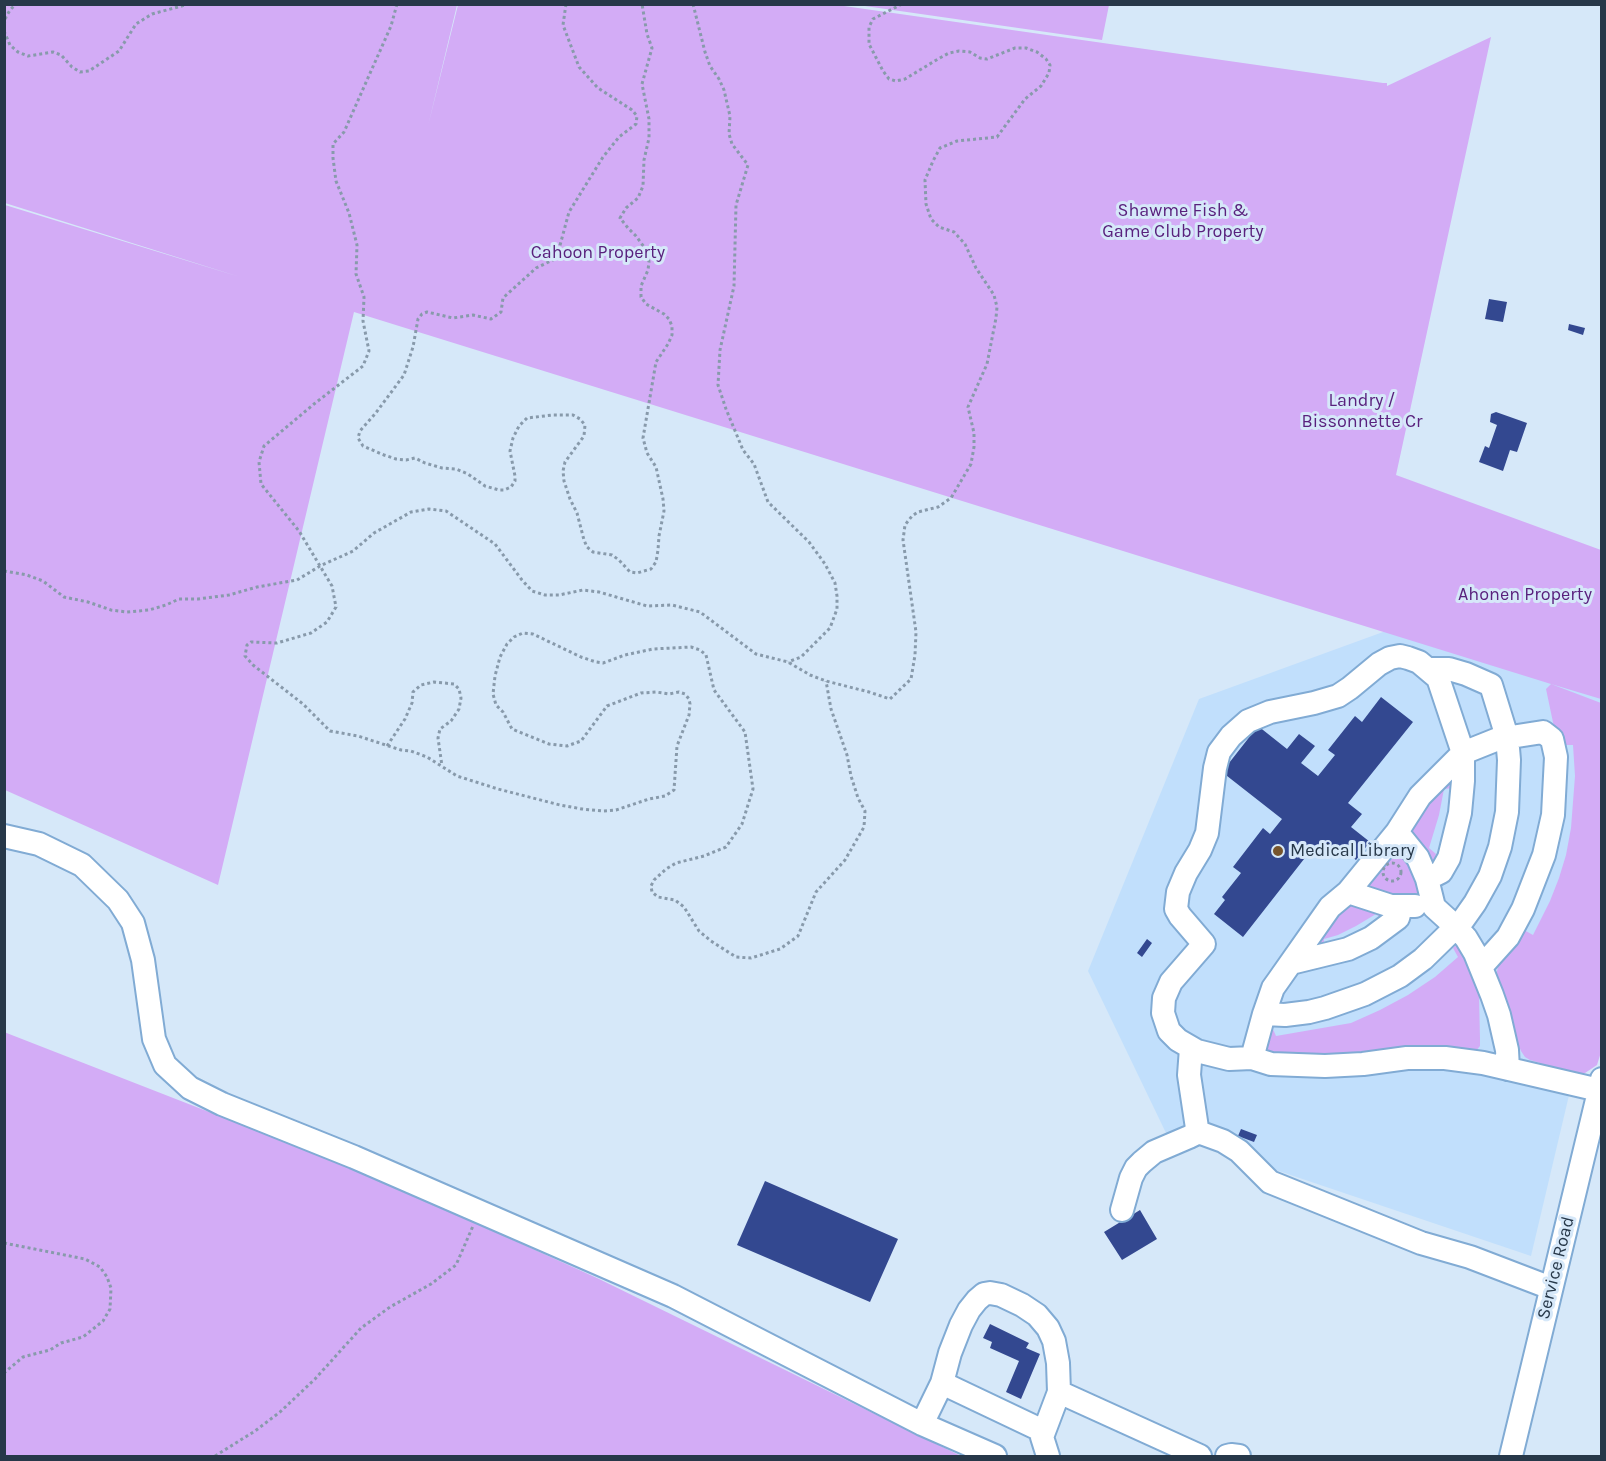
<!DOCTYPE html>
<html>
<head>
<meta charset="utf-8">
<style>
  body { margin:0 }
  #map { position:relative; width:1606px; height:1461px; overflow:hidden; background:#d6e8f9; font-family:Karla,sans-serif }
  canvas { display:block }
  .frame { position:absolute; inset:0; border:6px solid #273849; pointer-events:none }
</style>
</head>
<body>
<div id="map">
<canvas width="1606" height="1461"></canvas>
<div class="frame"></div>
</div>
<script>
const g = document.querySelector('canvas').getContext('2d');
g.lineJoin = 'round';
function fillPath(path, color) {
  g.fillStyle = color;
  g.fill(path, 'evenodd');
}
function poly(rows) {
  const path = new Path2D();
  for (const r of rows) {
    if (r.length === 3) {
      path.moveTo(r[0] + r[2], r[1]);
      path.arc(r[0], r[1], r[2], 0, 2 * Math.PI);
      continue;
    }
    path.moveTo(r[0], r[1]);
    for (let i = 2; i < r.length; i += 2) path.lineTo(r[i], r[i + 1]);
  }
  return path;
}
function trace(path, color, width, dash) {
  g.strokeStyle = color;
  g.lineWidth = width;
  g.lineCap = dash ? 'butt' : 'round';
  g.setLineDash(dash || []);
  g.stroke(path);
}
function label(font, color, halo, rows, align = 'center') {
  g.font = font + ' Karla,sans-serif';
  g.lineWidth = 6;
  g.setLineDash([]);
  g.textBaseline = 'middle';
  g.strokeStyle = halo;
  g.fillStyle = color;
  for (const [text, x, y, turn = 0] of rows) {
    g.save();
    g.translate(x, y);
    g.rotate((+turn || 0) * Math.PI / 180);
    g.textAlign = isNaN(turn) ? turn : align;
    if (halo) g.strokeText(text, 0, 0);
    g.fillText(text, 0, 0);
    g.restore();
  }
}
fillPath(poly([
  [1405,624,1601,697,1601,960,1531,1256,1166,1133,1088,971,1199,699]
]), '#c1dffc');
fillPath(poly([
  [5,5,457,5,428,126,458,5,837,5,1383,83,1387,83,1387,86,1491,37,1396,475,1601,550,1601,699,1551,684,1601,703,1602,1049,1597,1065,1585,1073,1572,1074,1539,1068,1540,1063,1530,1060,1525,1057,1521,1051,1514,1033,1496,975,1498,967,1524,930,1533,935,1550,901,1559,878,1566,855,1571,828,1575,776,1573,745,1561,745,1554,727,1546,689,1551,684,354,312,218,885,5,790,5,205,240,277,5,203],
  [858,5,1109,5,1102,40],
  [1450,780,1452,781,1453,788,1444,789,1439,815,1429,848,1436,854,1434,862,1431,862,1408,827],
  [1401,845,1420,890,1417,893,1411,898,1366,890,1362,883],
  [1346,903,1389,917,1384,921,1376,914,1356,926,1338,935,1324,939,1324,950,1313,943],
  [1456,945,1462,950,1477,982,1479,995,1480,1039,1480,1046,1475,1052,1347,1057,1269,1053,1264,1039,1270,1026,1272,1027,1276,1036,1351,1023,1380,1010,1408,995,1435,977,1458,957,1453,948],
  [4,1032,363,1172,597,1278,961,1456,5,1456]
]), '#d3acf6');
fillPath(poly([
  [1489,299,1507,302,1503,322,1485,319],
  [1569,324,1585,328,1583,335,1568,330],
  [1496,412,1527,423,1517,452,1510,450,1503,471,1479,462,1485,446,1489,448,1497,425,1490,422,1491,414],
  [1381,697,1413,722,1348,803,1362,814,1351,827,1370,842,1356,860,1337,845,1329,856,1315,845,1243,937,1214,914,1225,900,1222,897,1241,873,1233,867,1263,828,1270,834,1282,819,1222,772,1258,726,1287,749,1299,734,1315,746,1301,763,1318,776,1335,755,1328,750,1355,716,1362,722],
  [1147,939,1152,943,1142,957,1137,953],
  [1241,1129,1257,1135,1254,1142,1238,1136],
  [765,1181,898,1239,870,1302,737,1245],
  [1140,1210,1157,1239,1122,1260,1104,1232],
  [990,1324,1029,1343,1026,1348,1040,1354,1021,1399,1006,1392,1019,1361,990,1348,992,1342,983,1338]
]), '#334890');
const minor = poly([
  [1397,832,1418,858,1427,879,1434,907,1456,927,1466,938,1475,953,1492,995,1499,1015,1507,1050,1508,1069],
  [4,836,39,844,82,865,118,900,133,923,143,960,154,1039,165,1065,190,1088,222,1104,354,1157,673,1296,922,1424,995,1456],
  [1427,879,1441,872,1449,858,1460,813,1463,781,1463,753,1438,678,1419,662,1408,658,1400,656,1390,658,1379,664,1350,688,1338,696,1314,703,1270,712,1248,721,1231,736,1219,752,1215,768,1207,833,1200,850,1186,873,1178,892,1176,909,1180,916,1204,944,1171,982,1164,998,1163,1013,1169,1031,1178,1040,1197,1051,1229,1059,1252,1058,1271,1064,1325,1066,1363,1064,1407,1058,1445,1058,1483,1063,1599,1090],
  [1348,892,1391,906,1415,906],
  [1291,963,1348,949,1371,938,1398,918,1401,907],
  [1264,1014,1285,1015,1309,1012,1325,1008,1365,994,1400,976,1423,959,1463,920,1475,903,1490,876,1500,847,1507,812,1509,760,1507,737,1491,685,1466,674,1449,669,1428,669],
  [1191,1048,1189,1075,1197,1128,1201,1133,1223,1141,1239,1151,1270,1182,1421,1243,1470,1257,1551,1288],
  [1252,1058,1264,1014,1273,988,1278,981,1330,907,1348,892,1397,832,1420,796,1463,753,1498,739,1543,732,1552,739,1556,757,1553,815,1544,855,1523,909,1508,937,1481,967],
  [1122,1210,1131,1178,1136,1168,1142,1162,1154,1152,1189,1137,1199,1132],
  [942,1383,950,1353,961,1325,969,1310,977,1300,984,1294,990,1293,1001,1295,1022,1305,1037,1315,1048,1328,1054,1341,1058,1363,1059,1392,1042,1437,1048,1456],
  [1059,1392,1200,1456],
  [922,1424,942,1383,1043,1431],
  [1227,1456,1231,1455,1239,1456],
  [1511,1456,1602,1079]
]);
trace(minor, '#81abd4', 26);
trace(poly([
  [397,4,391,26,344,132,333,144,333,158,336,181,349,213,357,245,356,274,364,297,363,321,369,351,363,366,314,404,264,446,259,462,261,484,299,531,332,586,336,607,327,622,311,633,277,643,251,642,247,645,245,656,253,665,303,704,330,731,358,736,401,750,411,751,427,757,457,776,498,789,560,805,582,809,603,811,616,810,649,799,665,796,674,790,677,746,689,715,690,704,689,699,685,694,679,692,669,694,656,692,641,693,607,706,581,741,567,746,549,744,512,729,503,712,496,705,493,694,495,676,500,657,507,644,514,637,523,633,533,634,581,657,596,662,603,663,625,655,653,649,691,647,700,650,706,655,714,690,745,732,753,789,742,824,726,847,704,856,676,863,666,869,654,880,651,886,652,892,658,897,675,900,684,907,699,931,711,941,736,957,751,958,780,949,798,936,816,892,845,860,864,827,865,811,858,798,851,776,847,755,831,709,826,681],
  [566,4,563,25,579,67,598,88,632,110,637,116,636,124,619,137,603,157,569,212,559,249,555,259,536,268,503,298,501,312,491,319,473,315,453,318,427,312,422,314,418,319,413,347,404,375,375,414,360,431,358,438,363,446,384,455,396,459,406,460,415,458,425,463,442,468,456,469,468,474,485,486,499,490,504,490,511,487,515,481,515,476,510,451,513,438,519,426,527,418,553,415,573,415,580,419,585,425,584,436,565,462,563,471,564,481,570,499,577,513,584,540,587,547,593,552,612,555,619,560,630,572,637,573,651,569,656,562,658,550,659,536,664,511,663,499,656,467,647,453,643,438,656,362,668,344,672,335,672,326,669,319,664,314,646,304,641,297,641,286,648,270,649,262,647,251,636,236,628,228,620,218,626,208,638,198,643,186,644,160,649,138,649,119,642,84,652,48,647,34,642,4],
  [693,4,705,52,710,66,719,79,724,90,730,116,729,134,732,144,748,165,736,205,734,286,720,350,718,385,726,409,743,450,754,464,768,502,809,542,825,564,835,583,837,596,837,609,830,628,801,657,788,662],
  [4,25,6,17,10,10,16,4],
  [4,31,10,45,18,52,28,56,53,52,61,55,72,67,80,72,89,71,119,51,136,24,152,14,189,4],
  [4,571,27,575,43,581,64,597,88,602,111,610,127,612,149,610,166,605,179,599,198,599,229,595,257,587,297,580,320,566,353,551,374,533,411,512,429,509,446,511,495,544,522,580,532,591,545,595,559,595,583,590,599,592,647,606,672,605,700,612,756,654,788,662,810,675,826,681,869,692,890,699,911,679,915,655,916,632,903,540,905,525,912,516,918,512,938,507,951,498,971,464,974,447,974,433,968,407,987,364,996,318,997,307,994,295,976,268,965,244,954,232,939,227,931,219,926,204,925,180,933,161,940,148,957,141,997,137,1025,99,1041,86,1049,73,1050,65,1046,59,1037,52,1026,48,1015,48,987,59,980,58,970,52,959,51,949,53,938,59,905,79,896,81,889,79,883,71,869,44,869,27,873,19,902,4],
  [387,746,405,719,412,703,413,692,421,685,434,682,454,684,459,689,461,698,459,709,451,721,440,729,438,738,442,766],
  [1392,872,9],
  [4,1243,85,1259,100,1267,107,1277,111,1288,110,1309,103,1321,83,1337,61,1343,50,1350,23,1357,4,1373],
  [215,1456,255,1431,280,1412,315,1379,361,1328,390,1307,431,1284,456,1265,473,1226]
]), '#889aab', 3, [3, 3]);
trace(minor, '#fff', 22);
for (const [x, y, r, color] of [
  [1278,851,6,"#77552d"]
]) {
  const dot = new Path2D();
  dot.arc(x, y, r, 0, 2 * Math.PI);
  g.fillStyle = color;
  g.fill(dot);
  trace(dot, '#d6e8f9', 2);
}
label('18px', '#59217d', '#d6e8f9', [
  ["Shawme Fish &",1183,211],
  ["Game Club Property",1183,232],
  ["Cahoon Property",598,253],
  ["Landry /",1362,401],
  ["Bissonnette Cr",1362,422],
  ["Ahonen Property",1525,595]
]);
label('18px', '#273849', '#d6e8f9', [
  ["Medical Library",1290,851]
], 'left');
label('18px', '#273849', '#d6e8f9', [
  ["Service Road",1556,1268,-76]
]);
</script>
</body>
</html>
